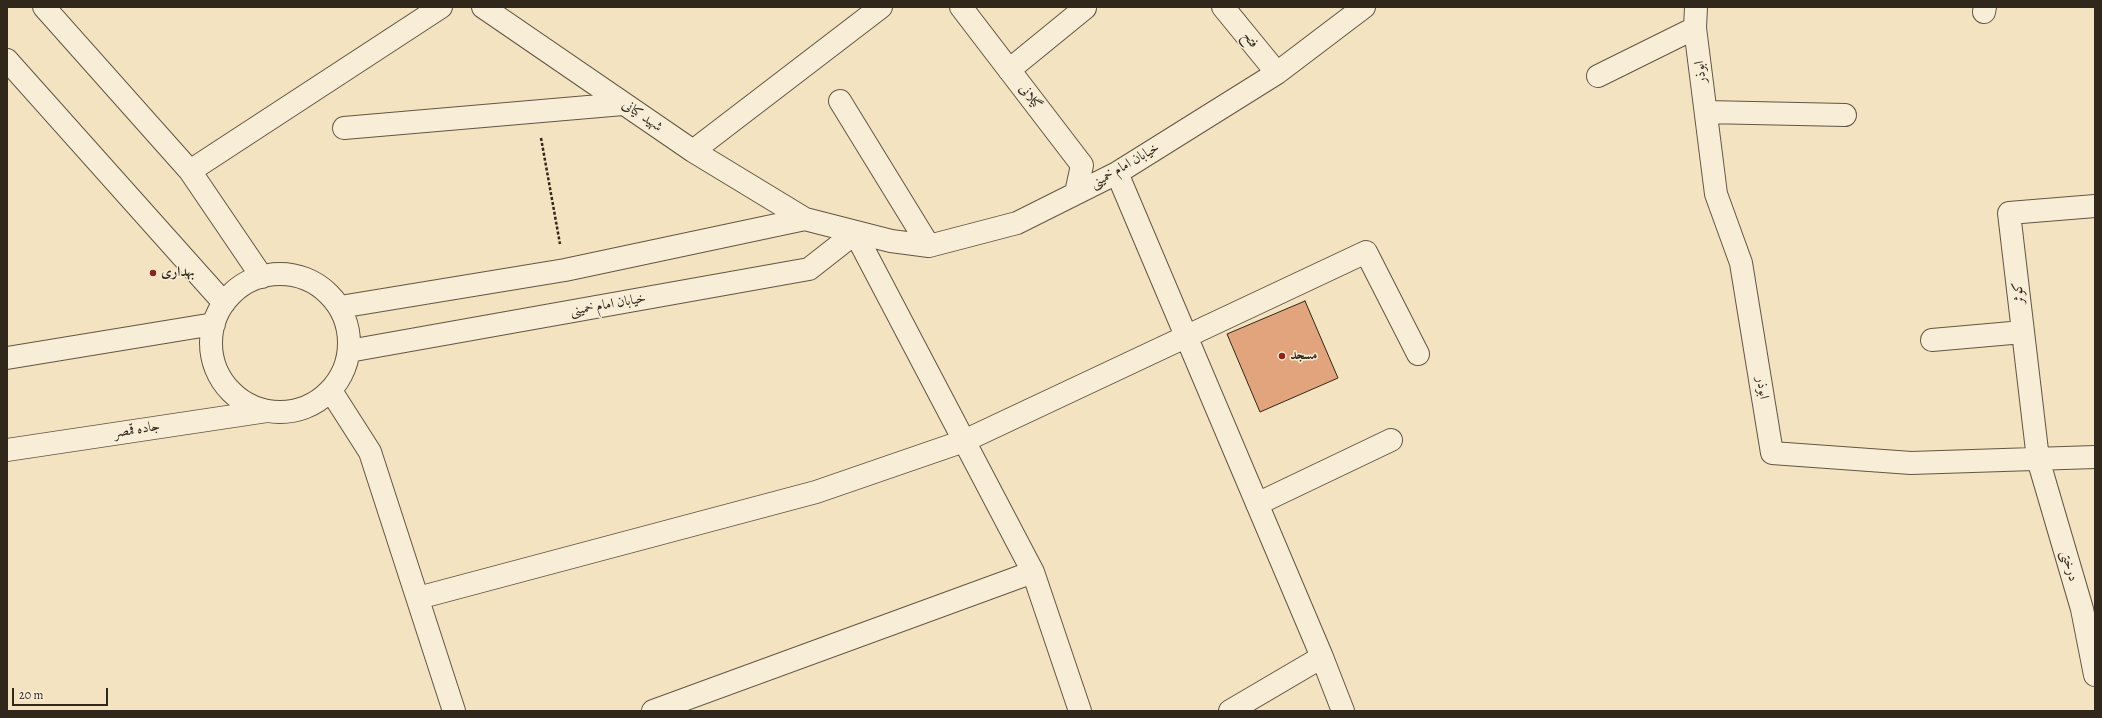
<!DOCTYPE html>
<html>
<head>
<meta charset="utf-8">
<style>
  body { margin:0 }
  #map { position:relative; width:2102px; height:718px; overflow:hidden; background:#f4e3c0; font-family:Alegreya,serif }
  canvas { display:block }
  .frame { position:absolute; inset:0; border:8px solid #31271a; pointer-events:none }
  .scale { position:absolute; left:12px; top:688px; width:96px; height:18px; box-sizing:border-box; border:2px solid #31271a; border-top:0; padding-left:5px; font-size:12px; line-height:14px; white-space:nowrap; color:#31271a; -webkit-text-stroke:3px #f8edd6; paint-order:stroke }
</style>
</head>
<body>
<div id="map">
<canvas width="2102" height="718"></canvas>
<div class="frame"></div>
<div class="scale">20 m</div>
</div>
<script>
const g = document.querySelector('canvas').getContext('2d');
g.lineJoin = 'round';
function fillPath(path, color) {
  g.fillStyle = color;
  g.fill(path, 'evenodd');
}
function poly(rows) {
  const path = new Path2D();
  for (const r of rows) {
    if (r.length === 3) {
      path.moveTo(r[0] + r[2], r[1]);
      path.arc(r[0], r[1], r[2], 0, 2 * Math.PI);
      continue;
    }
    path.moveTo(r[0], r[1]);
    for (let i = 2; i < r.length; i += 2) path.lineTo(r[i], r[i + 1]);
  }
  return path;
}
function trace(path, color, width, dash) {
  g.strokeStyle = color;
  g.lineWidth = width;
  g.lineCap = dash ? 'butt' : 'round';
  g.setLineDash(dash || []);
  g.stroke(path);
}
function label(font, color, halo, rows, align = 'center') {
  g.font = font + ' Alegreya,Amiri,serif';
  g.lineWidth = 3;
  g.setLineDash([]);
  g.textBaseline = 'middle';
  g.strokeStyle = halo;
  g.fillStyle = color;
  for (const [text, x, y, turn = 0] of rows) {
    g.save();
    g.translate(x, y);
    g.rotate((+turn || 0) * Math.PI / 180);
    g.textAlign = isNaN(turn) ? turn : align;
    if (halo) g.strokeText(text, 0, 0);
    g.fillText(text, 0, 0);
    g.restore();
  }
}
const building = poly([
  [1305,301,1338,378,1260,412,1227,334,1305,301]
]);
fillPath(building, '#e2a47c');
trace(building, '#31271a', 1);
const minor = poly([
  [44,7,190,171,262,277],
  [483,7,693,151,805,219],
  [961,7,1082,165,1076,193],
  [1223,7,1277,73],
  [1696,7,1695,28,1716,194,1741,263,1772,453,1911,463,2095,457],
  [1984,12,1985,7],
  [7,60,224,303],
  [1009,70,1085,8],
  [1598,76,1695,28],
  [840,101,929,246],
  [1706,112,1845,115],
  [344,128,623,104],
  [693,151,881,7],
  [190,171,441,7],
  [1117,173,1322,657],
  [2095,206,2009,213,2038,459,2082,609,2095,675],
  [855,233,1033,572,1080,711],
  [280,343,69],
  [340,307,565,270,805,219,891,241,929,246,1017,223,1117,173,1277,73,1364,7],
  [1932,340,2023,332],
  [349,351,809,269,855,233],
  [7,358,214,324],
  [331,391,370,452,454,711],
  [7,450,267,411],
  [1257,504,1391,440],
  [418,598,816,492,964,441,1366,252,1418,354],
  [653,711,1033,572],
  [1230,711,1322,657,1343,711]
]);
trace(minor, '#625644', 24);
trace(poly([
  [541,138,560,244]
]), '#31271a', 2.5, [3, 2]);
trace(minor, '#f8edd6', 22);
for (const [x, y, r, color] of [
  [153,273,4,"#8f2418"],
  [1282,356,4,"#8f2418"]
]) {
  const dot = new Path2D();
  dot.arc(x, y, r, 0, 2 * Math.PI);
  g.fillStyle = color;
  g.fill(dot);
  trace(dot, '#f8edd6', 1.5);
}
label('14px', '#31271a', '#f8edd6', [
  ["فتح",1250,40,51],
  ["ابوذر",1701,72,-97],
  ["گیلانی",1030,97,52],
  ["شهید کیانی",642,116,34],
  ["خیابان امام خمینی",1125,166,-30],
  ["کوثر",2019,293,-97],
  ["خیابان امام خمینی",608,305,-10],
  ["ابوذر",1762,388,81],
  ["جاده قمصر",137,430,-9],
  ["درختی",2069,566,74]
]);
label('bold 14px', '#31271a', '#f8edd6', [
  ["بهداری",161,273],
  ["مسجد",1290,356]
], 'left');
</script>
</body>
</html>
